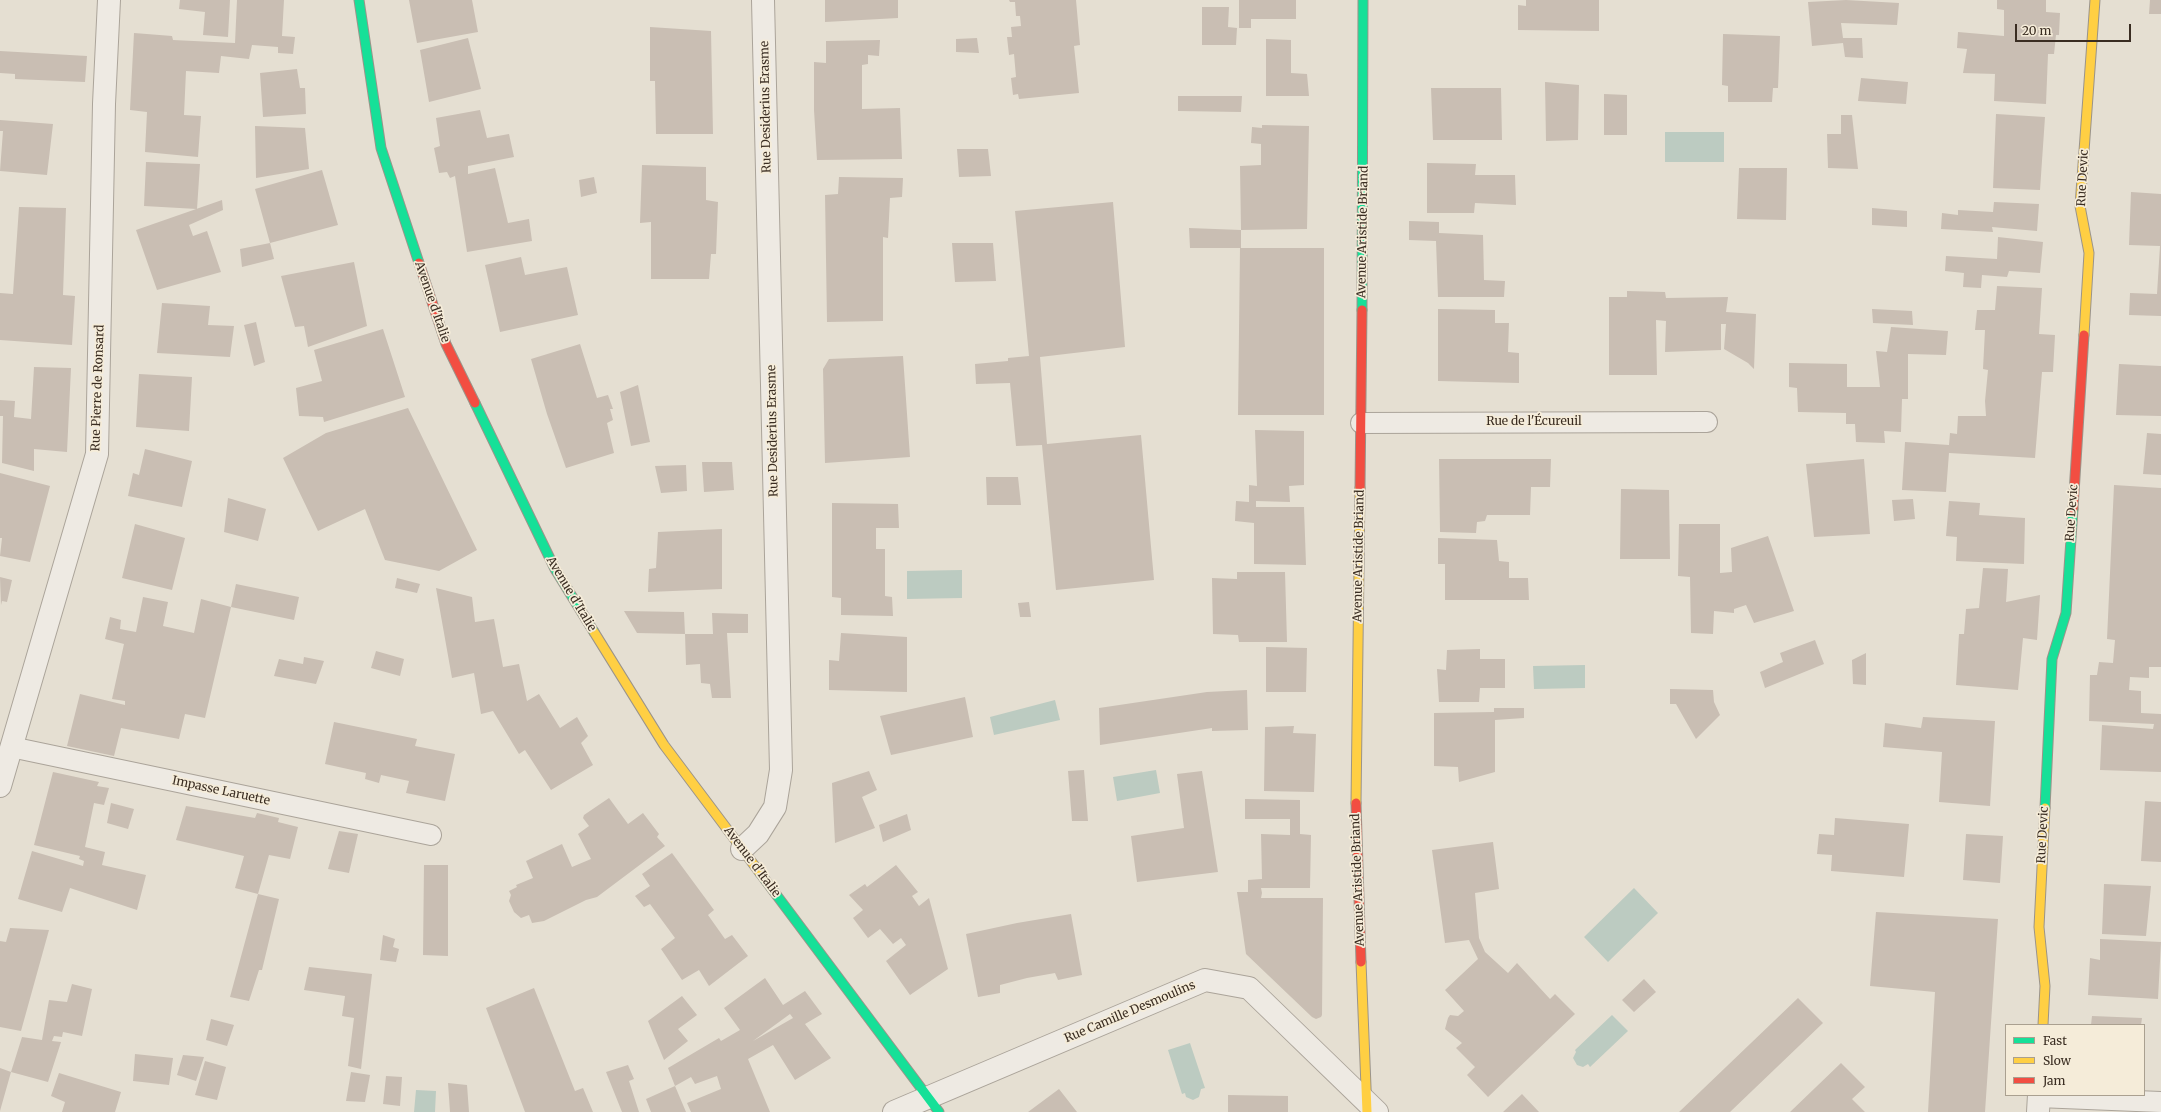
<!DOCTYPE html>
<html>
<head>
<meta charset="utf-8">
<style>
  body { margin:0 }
  #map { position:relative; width:2161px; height:1112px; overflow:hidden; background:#e5dfd2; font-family:Merriweather,serif }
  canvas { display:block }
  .legend { position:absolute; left:2005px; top:1024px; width:140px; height:72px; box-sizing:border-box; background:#f5ecd9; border:1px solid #aaa090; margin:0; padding:5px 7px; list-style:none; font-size:12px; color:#3a2d22 }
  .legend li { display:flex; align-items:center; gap:8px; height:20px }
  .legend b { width:20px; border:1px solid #aaa090 }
  .scale { position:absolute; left:2015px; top:24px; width:116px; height:18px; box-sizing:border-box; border:2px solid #3a2d22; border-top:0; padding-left:5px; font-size:12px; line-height:14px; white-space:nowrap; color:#3a2d22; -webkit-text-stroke:3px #f5ecd9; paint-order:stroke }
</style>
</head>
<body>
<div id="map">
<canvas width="2161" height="1112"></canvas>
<ul class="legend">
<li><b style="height:5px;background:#16e098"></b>Fast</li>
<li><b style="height:5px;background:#ffcf43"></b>Slow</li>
<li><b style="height:5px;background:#f24e42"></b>Jam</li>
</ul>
<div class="scale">20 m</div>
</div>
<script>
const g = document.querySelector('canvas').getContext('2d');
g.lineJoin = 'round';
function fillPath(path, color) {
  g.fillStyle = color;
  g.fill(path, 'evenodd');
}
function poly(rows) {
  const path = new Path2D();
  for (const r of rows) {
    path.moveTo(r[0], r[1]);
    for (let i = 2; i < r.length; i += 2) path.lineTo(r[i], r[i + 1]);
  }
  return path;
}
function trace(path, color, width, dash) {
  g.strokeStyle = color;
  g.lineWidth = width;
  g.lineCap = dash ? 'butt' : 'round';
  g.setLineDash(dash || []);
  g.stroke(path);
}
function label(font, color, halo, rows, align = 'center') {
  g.font = font + ' Merriweather,serif';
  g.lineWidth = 3.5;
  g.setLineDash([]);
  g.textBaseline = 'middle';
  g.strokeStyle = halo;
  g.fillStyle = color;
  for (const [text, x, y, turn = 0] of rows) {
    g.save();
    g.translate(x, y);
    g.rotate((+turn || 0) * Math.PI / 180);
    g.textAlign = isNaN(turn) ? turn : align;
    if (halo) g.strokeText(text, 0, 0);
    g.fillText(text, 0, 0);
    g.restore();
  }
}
fillPath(poly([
  [1665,132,1724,132,1724,162,1665,162],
  [962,570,962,598,907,599,907,571],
  [1585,665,1585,688,1534,689,1533,666],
  [1055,700,1060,720,994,735,990,717],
  [1156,770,1160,793,1117,801,1113,777],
  [1634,888,1658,913,1608,962,1584,937],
  [1612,1015,1628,1031,1590,1067,1588,1064,1583,1067,1577,1065,1573,1058,1576,1052,1575,1050],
  [1190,1043,1205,1088,1201,1089,1199,1097,1193,1100,1186,1097,1185,1093,1182,1094,1168,1050],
  [416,1090,436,1091,435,1112,414,1112]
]), '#bccbc1');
fillPath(poly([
  [180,0,230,0,228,37,203,35,205,12,179,9],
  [237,0,284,0,282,36,295,37,293,54,278,53,278,47,252,45,249,59,221,56,219,73,186,71,184,115,201,116,198,157,145,152,147,112,130,110,134,33,172,36,173,40,235,43],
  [409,0,472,0,478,32,417,43],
  [825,0,898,0,898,18,825,22],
  [1009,0,1076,0,1080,45,1074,46,1079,93,1019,99,1018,94,1013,95,1011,78,1016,77,1014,54,1009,55,1007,37,1012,37,1011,27,1021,26,1020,16,1016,16,1015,2,1010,2],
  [1239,0,1296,0,1296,19,1251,19,1251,28,1239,28],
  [1526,0,1599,0,1599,31,1518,30,1518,5,1526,6],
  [1846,0,1899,3,1897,25,1841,23,1843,38,1862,38,1863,58,1845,57,1843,43,1812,46,1808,2],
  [1997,0,2046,0,2046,12,2060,13,2059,35,2056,35,2054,54,2048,54,2046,104,1994,101,1995,74,1963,73,1967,49,1957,48,1958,32,2004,36,2004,10,1997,9],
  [2150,0,2161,0,2161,14,2149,14],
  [1202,7,1229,7,1228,27,1237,28,1236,45,1202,45],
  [650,27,711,31,713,134,656,134,655,81,650,81],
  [1723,34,1780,36,1778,88,1773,88,1772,102,1728,102,1728,86,1722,85],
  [468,38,481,89,429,102,420,50],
  [977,38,979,53,956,52,956,39],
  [1266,39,1291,40,1291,73,1307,74,1309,96,1266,96],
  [880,40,879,56,868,55,868,64,862,65,862,109,900,108,902,159,817,160,814,110,814,62,826,63,826,41],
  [0,51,87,56,85,82,15,79,15,74,0,73],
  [297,69,300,88,305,88,306,114,263,117,260,73],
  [1861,78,1908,82,1906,104,1858,101],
  [1545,82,1579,85,1578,140,1546,141],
  [1431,88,1501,88,1502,140,1433,140],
  [1604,94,1627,95,1627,135,1604,135],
  [1178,96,1242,96,1241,112,1178,111],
  [480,110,487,138,509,134,514,157,468,166,468,174,495,168,508,223,529,219,532,241,467,252,455,176,450,178,447,172,439,173,434,148,440,146,436,118],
  [1996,114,2045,117,2040,190,1993,188],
  [1841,115,1852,115,1858,169,1828,168,1827,134,1841,134],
  [0,120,53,124,47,175,0,171,3,131,0,131],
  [1262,125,1309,126,1307,229,1241,230,1240,166,1261,165,1261,144,1251,143,1252,127,1262,128],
  [255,126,305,128,309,169,256,178],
  [957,149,988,149,991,176,959,177],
  [146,162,200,164,197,209,144,206],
  [1427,163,1476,164,1475,175,1515,175,1516,205,1475,203,1474,213,1427,213],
  [642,165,706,167,706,200,718,202,716,254,711,254,709,279,651,279,651,222,640,223],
  [1739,168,1787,168,1786,220,1737,219],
  [322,170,338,225,270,243,255,189],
  [594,177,597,193,581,197,579,180],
  [839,177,903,178,902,197,890,198,888,238,883,237,883,321,827,322,825,195,838,194],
  [2131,192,2161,194,2161,316,2129,315,2130,293,2157,294,2160,246,2129,245],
  [222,200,223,210,189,225,193,236,207,231,221,272,157,290,136,230],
  [1113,202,1125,347,1040,357,1047,444,1141,435,1154,580,1056,590,1042,445,1016,446,1010,383,976,384,975,364,1008,361,1008,358,1029,356,1015,211],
  [1994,202,2039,204,2037,231,1992,227,1993,232,1941,229,1942,213,1958,215,1958,210,1993,212],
  [19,207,66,208,63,295,75,296,72,345,0,340,0,293,13,294],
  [1872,208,1907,211,1907,227,1872,225],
  [1409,221,1439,222,1439,233,1483,235,1484,280,1505,281,1504,297,1438,297,1436,241,1409,240],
  [1189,228,1241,230,1241,248,1324,248,1324,415,1238,415,1240,248,1190,248],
  [1998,237,2043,242,2040,273,2009,271,2007,277,1982,275,1981,288,1963,287,1964,273,1945,271,1946,256,1997,259],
  [270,243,274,259,242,267,240,249],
  [952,243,993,243,996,281,955,282],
  [521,257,525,275,567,267,578,315,500,332,485,265],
  [354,262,367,326,308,347,304,326,295,327,281,276],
  [1997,286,2042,288,2039,334,2055,335,2053,372,2042,372,2035,458,1949,453,1946,492,1902,490,1905,442,1949,445,1950,433,1957,434,1958,416,1986,416,1985,401,1988,370,1983,369,1985,330,1975,330,1977,310,1995,310],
  [1627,291,1665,292,1666,298,1728,297,1726,312,1756,314,1754,369,1748,363,1724,349,1726,324,1721,324,1721,350,1665,352,1666,321,1656,320,1657,375,1609,375,1609,297,1627,297],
  [162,303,210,306,208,325,234,326,230,357,157,353],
  [1438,309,1495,310,1495,323,1509,323,1508,352,1519,353,1519,383,1438,381],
  [1872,309,1912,311,1913,325,1873,323],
  [256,322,265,362,254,366,244,325],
  [1891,327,1948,331,1946,355,1908,354,1908,399,1902,399,1901,432,1884,431,1885,443,1856,442,1855,424,1846,424,1846,413,1798,412,1797,388,1789,387,1789,363,1847,364,1847,387,1880,387,1876,351,1887,352],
  [383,329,405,397,324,422,323,417,299,416,296,388,322,381,314,350],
  [580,344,597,398,608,395,613,409,610,409,613,420,607,423,614,453,566,468,547,414,531,359],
  [903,356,910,457,825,463,823,369,829,359],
  [2119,364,2161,366,2161,416,2116,415],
  [34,367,71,368,67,452,34,449,34,471,2,463,3,416,0,416,0,400,15,401,14,417,31,419],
  [139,374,192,377,189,431,136,427],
  [638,385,650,442,631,446,620,392],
  [408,408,477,550,439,571,385,560,365,509,318,531,283,458,326,433],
  [1255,430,1304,431,1304,485,1289,486,1290,502,1256,501,1256,507,1304,507,1306,565,1254,564,1254,523,1235,521,1236,501,1249,502,1249,485,1257,486],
  [2147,433,2161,434,2161,475,2143,474],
  [145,449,192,461,182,507,128,496,133,473,139,475],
  [1439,459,1551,459,1550,487,1531,487,1530,515,1487,515,1485,521,1477,522,1476,533,1440,532],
  [1864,459,1870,534,1814,537,1806,464],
  [702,462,732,462,734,490,704,492],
  [686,465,687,491,661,493,655,466],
  [0,473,50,486,30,562,0,556,2,538,0,538],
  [986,477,1018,477,1021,505,987,505],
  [2114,485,2161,488,2161,667,2149,667,2149,678,2130,677,2129,690,2141,691,2141,713,2161,714,2161,772,2100,770,2102,725,2153,729,2154,724,2089,721,2090,675,2097,675,2099,662,2113,663,2115,640,2107,639],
  [1621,489,1669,490,1670,559,1620,559],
  [228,498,266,509,258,541,224,532],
  [1913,499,1915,519,1894,521,1892,500],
  [1949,501,1980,503,1979,515,2025,518,2024,564,1956,561,1957,537,1946,536],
  [832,503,898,504,899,528,876,528,876,549,885,549,885,596,892,597,893,616,841,615,841,598,832,597],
  [135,524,185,538,172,590,122,578],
  [1679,524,1720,524,1720,573,1732,572,1731,548,1768,536,1794,611,1754,623,1746,605,1734,609,1734,613,1714,611,1713,634,1691,633,1690,577,1678,576],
  [722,529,722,589,648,592,649,569,656,568,658,532],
  [1438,538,1497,540,1499,561,1509,562,1509,578,1528,578,1529,600,1445,600,1445,564,1438,564],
  [1983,568,2008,569,2006,602,2040,595,2037,640,2023,638,2018,690,1956,685,1959,634,1964,634,1966,609,1979,608],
  [1237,572,1285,572,1287,642,1239,642,1238,635,1213,634,1212,578,1237,579],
  [0,577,12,580,7,602,2,601,1,605],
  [397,578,420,584,417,593,395,588],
  [236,584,299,597,294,620,231,607],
  [436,588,472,597,475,622,494,619,503,667,519,664,527,701,539,694,560,728,577,717,588,736,581,743,593,765,551,790,525,750,519,754,493,711,481,714,474,673,452,678],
  [143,597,168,602,163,626,194,633,201,599,231,607,205,718,185,714,179,739,121,728,114,756,67,746,80,694,125,705,125,701,112,699,124,644,105,639,110,617,121,620,120,629,136,632],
  [1029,602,1031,617,1020,617,1018,603],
  [624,611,684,612,685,634,637,633],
  [712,613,748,614,748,633,727,633,731,698,712,698,710,684,701,683,700,664,686,665,685,634,713,634],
  [841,633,907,637,907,692,829,690,829,660,839,661],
  [1815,640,1824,664,1765,688,1760,672,1783,662,1780,653],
  [1266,647,1307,648,1306,692,1266,692],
  [1480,649,1480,659,1505,659,1505,688,1480,688,1479,702,1439,702,1437,669,1446,670,1447,650],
  [376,651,404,659,400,676,371,668],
  [1866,653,1866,685,1853,684,1852,660],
  [304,657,324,661,316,684,274,676,279,659,303,664],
  [1670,689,1713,690,1714,702,1720,715,1696,739,1676,704,1670,704],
  [1247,690,1248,730,1212,731,1212,728,1100,745,1099,708,1207,692],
  [965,697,973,737,891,755,880,716],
  [1494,708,1524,708,1524,718,1495,720,1495,772,1459,782,1458,767,1434,766,1434,713,1494,712],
  [1923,717,1995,721,1990,806,1939,802,1942,752,1883,747,1885,723,1921,728],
  [334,722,417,739,415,746,455,754,445,801,406,793,409,781,381,775,379,783,365,779,366,773,325,764],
  [1294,726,1293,733,1316,734,1314,792,1264,791,1265,727],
  [1084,770,1088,821,1072,821,1068,771],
  [869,771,877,790,862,797,875,828,835,843,832,783],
  [1202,771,1218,872,1137,882,1131,836,1184,828,1177,774],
  [53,772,99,782,97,786,109,788,104,805,94,803,85,847,105,852,102,865,146,875,137,910,70,888,62,912,18,899,32,851,83,866,84,861,79,859,80,856,34,845],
  [609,798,628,824,643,813,659,834,657,837,665,846,597,897,586,900,544,921,532,923,529,915,521,918,514,912,509,901,511,895,509,891,517,887,516,885,533,878,526,861,562,844,572,867,591,859,578,834,589,826,583,818,584,815],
  [1245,799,1300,800,1300,834,1311,835,1310,888,1261,888,1262,893,1261,898,1323,898,1322,1015,1321,1017,1316,1019,1312,1017,1246,954,1237,892,1248,892,1248,880,1262,879,1261,834,1290,835,1290,819,1245,819],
  [2145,801,2161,802,2161,862,2141,861],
  [111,803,134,809,128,829,107,823],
  [186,806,255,818,257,813,279,818,278,822,298,827,290,859,269,855,258,894,279,899,262,970,259,970,249,1001,230,997,258,894,235,888,244,856,176,840],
  [907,814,911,830,883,842,879,825],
  [1835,818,1909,824,1904,877,1831,871,1832,855,1817,854,1819,834,1834,835],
  [339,831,358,834,349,873,328,869],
  [1966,834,2003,836,2000,883,1963,880],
  [1493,842,1499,889,1475,893,1479,938,1485,952,1508,973,1517,963,1550,999,1555,994,1575,1014,1488,1097,1467,1075,1475,1067,1456,1048,1462,1043,1445,1029,1448,1018,1450,1015,1458,1016,1464,1011,1445,990,1478,959,1469,940,1445,943,1432,850],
  [672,853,714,910,708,915,725,939,732,935,748,956,709,986,699,970,682,980,661,949,675,938,650,904,644,907,635,896,650,886,642,874],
  [424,865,448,865,448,956,423,955],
  [896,865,918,892,912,896,919,906,929,898,948,969,910,995,886,961,906,945,901,938,893,944,880,929,868,938,853,918,863,910,849,895,865,884,867,887],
  [2104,884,2151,886,2146,936,2102,934],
  [1876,912,1998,919,1985,1112,1928,1112,1935,992,1870,986],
  [1071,914,1082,975,1058,980,1055,973,1027,978,1000,985,1000,993,978,997,966,934,1017,923],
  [10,928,49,930,21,1031,0,1027,0,941,6,942],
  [383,935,395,939,393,947,399,949,396,962,380,960],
  [2100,939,2161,942,2158,999,2088,995,2090,958,2100,960],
  [309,967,372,974,361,1069,348,1066,354,1018,342,1016,345,996,304,990],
  [765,978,783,1005,805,991,822,1014,805,1024,831,1058,795,1080,773,1045,748,1059,770,1112,691,1112,687,1103,721,1089,717,1076,695,1084,691,1077,675,1086,686,1112,651,1112,646,1099,675,1086,668,1068,719,1038,721,1041,740,1030,724,1008],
  [790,1014,793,1018,753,1041],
  [1644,979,1656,992,1634,1012,1622,1000],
  [72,984,92,989,82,1036,63,1032,62,1037,54,1036,52,1041,61,1042,48,1082,11,1072,22,1037,42,1040,49,1000,67,1002],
  [534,988,575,1091,583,1088,593,1112,525,1112,486,1008],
  [682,996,697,1015,678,1029,688,1041,664,1060,648,1021],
  [1798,998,1823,1023,1730,1112,1679,1112],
  [2092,1016,2142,1018,2141,1025,2091,1025],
  [211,1019,234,1025,227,1046,206,1040],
  [135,1054,173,1058,169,1085,133,1081],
  [183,1055,204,1057,196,1081,177,1075],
  [205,1061,226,1067,217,1100,195,1095],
  [1841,1063,1865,1087,1852,1099,1865,1112,1790,1112],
  [628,1065,634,1079,629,1081,639,1112,622,1112,606,1072],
  [0,1068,11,1072,0,1111],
  [351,1072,370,1075,365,1102,346,1101],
  [59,1073,121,1092,115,1112,62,1112,65,1102,51,1096],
  [386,1076,402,1077,400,1106,383,1104],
  [448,1083,467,1085,469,1112,450,1112],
  [1059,1089,1077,1112,1028,1112],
  [1522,1094,1539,1112,1503,1112],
  [1228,1095,1288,1096,1288,1112,1228,1112]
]), '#c9beb3');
const lane = poly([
  [1361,423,1707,422],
  [11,747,431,835],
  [2038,1097,2161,1102]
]);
const street = poly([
  [0,786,97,454,104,104,109,0],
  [742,849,758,834,775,807,781,770,763,0],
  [894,1112,1205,980,1249,988,1377,1112],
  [2038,1112,2039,1095]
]);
const fast = poly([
  [359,0,381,148,419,263],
  [1362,310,1363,0],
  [475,403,555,569,594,632],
  [2045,808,2052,659,2066,613,2073,509],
  [760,873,939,1112]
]);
const slow = poly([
  [2084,335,2089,253,2080,206,2095,0],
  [594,632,664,745,760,873],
  [1356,803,1360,488],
  [1361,962,1367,1112],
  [2043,1025,2045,986,2039,927,2045,808]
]);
const jam = poly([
  [419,263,446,344,475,403],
  [1360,488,1362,310],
  [2073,509,2084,335],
  [1356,803,1361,962]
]);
trace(lane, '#aba49a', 22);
trace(street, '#aba49a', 24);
trace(fast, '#9b948a', 11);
trace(slow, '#9b948a', 11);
trace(jam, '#9b948a', 11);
trace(lane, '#eeeae3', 20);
trace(street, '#eeeae3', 22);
trace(fast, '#16e098', 9);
trace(slow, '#ffcf43', 9);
trace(jam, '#f24e42', 9);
label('12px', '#3a2d22', '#f5ecd9', [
  ["Rue Desiderius Erasme",766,107,-91],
  ["Rue Devic",2083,178,-87],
  ["Avenue Aristide Briand",1363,232,-89],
  ["Avenue d'Italie",432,302,71],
  ["Rue Pierre de Ronsard",98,388,-88],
  ["Rue de l'Écureuil",1534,422],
  ["Rue Desiderius Erasme",773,431,-91],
  ["Rue Devic",2072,513,-86],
  ["Avenue Aristide Briand",1359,556,-89],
  ["Avenue d'Italie",571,594,59],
  ["Impasse Laruette",221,791,12],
  ["Rue Devic",2043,835,-87],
  ["Avenue d'Italie",752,862,53],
  ["Avenue Aristide Briand",1358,880,-92],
  ["Rue Camille Desmoulins",1130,1012,-23]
]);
</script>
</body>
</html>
